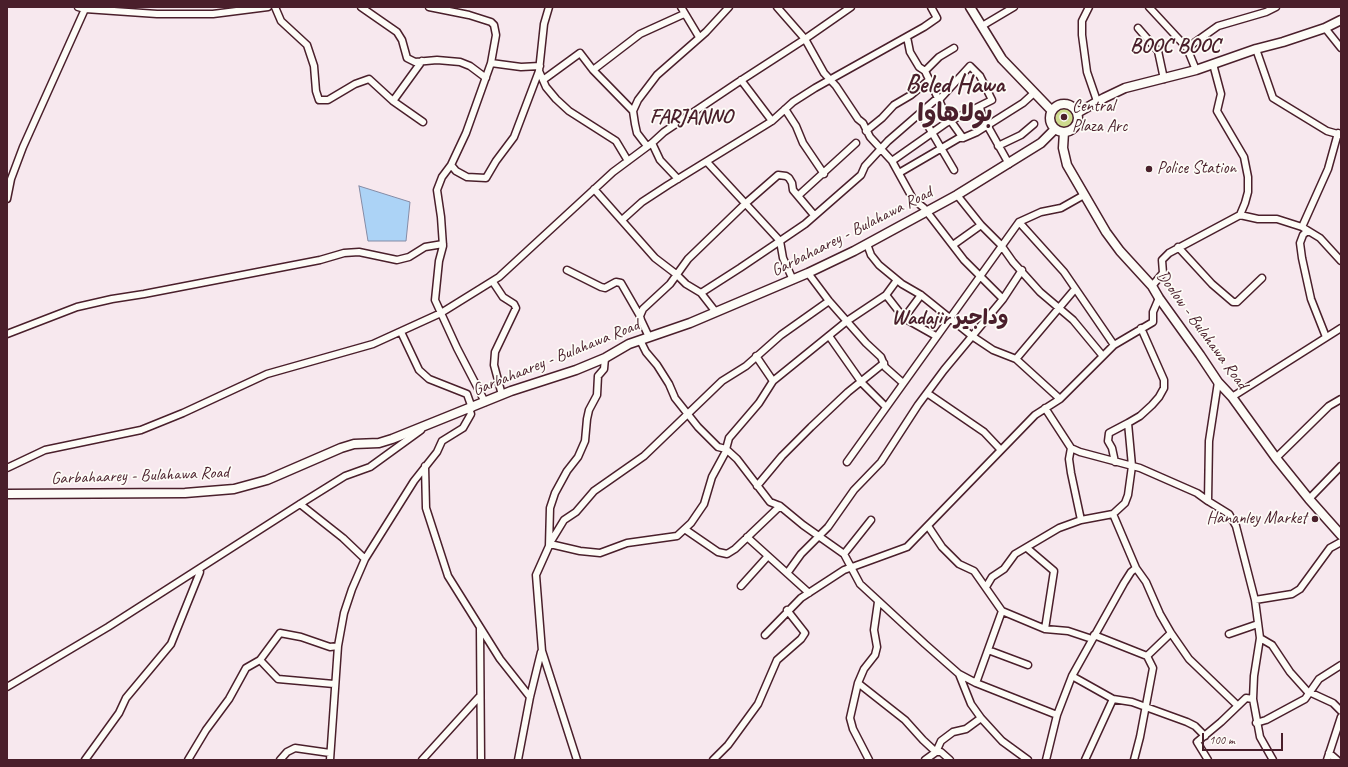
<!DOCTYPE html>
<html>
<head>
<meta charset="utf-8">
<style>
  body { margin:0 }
  #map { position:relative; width:1348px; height:767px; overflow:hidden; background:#f7e8ee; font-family:Caveat,sans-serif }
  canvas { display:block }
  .frame { position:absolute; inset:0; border:8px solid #4a1f2b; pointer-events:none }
  .scale { position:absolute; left:1202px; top:733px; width:81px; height:18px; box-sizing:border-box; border:2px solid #4a1f2b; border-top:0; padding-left:5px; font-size:12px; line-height:14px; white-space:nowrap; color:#4a1f2b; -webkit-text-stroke:3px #fdfcf7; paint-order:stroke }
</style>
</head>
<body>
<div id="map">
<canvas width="1348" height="767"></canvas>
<div class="frame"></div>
<div class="scale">100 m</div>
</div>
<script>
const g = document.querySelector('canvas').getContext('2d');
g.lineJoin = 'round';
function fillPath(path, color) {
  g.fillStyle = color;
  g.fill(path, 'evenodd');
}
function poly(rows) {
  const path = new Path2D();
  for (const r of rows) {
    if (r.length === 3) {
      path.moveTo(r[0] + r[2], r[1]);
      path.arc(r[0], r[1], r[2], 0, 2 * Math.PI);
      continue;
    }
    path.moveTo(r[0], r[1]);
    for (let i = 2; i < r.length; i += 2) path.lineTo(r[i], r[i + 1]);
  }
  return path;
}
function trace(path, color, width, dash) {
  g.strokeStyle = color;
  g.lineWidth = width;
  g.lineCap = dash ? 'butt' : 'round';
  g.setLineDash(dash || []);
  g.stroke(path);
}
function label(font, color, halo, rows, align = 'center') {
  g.font = font + ' Caveat,"Playpen Sans Arabic",sans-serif';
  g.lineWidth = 3.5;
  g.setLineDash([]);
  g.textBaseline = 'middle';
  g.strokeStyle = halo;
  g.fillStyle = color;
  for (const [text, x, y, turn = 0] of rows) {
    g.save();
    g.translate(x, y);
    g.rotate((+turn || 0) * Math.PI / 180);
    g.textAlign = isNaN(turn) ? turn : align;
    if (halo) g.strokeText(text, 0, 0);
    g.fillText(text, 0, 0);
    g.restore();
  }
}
fillPath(poly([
  [1065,118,10]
]), '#cedb8e');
const water = poly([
  [359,186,410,202,406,241,368,241,359,186]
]);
fillPath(water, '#acd3f6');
trace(water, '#858ba5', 1);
const street = poly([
  [78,7,85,9,157,14,213,14,268,7],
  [275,7,281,21,307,45,314,66,316,91,319,100,328,100,355,84,369,79,393,101,423,122],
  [361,7,397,32,402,40,407,58,415,62,437,60,460,62,470,66,486,78],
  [429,7,469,15,491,22,494,25,496,35,491,63,466,133,451,165,442,177,437,190,441,217,443,246,439,261,435,300,457,348,485,402],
  [681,7,699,37],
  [777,7,805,39,824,73,836,86,858,119,863,123,870,137,892,161,913,199,924,208,964,260,1003,299],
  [1089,7,1082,21,1082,35,1087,72,1097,101],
  [1149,7,1187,48,1196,70],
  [982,26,1014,7],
  [1138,28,1158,51,1164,79],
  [1325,28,1341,48],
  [907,37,910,52,919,67,925,71,945,113,963,138],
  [1187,48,1218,26,1266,12,1276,7],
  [1256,49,1273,98,1327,131,1341,135],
  [491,63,521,67,540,66],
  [593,70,640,34,684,14],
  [539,71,546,87,556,99,569,111,616,141,628,161],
  [925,71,939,57,954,48],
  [543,80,580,53,593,70,633,111],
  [741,80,772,121],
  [393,101,422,61],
  [980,107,982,116,1009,164],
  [785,109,796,126,803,143,824,174],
  [921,114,954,170],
  [866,131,882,118,894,105,911,95,929,80],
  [652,143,660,160,678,179],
  [647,146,637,133,635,124,633,111,638,100,657,75,706,32,729,7],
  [998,146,1021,135,1034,124],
  [451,165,456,171,467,177,486,178,496,161,514,137,539,71,544,24,549,7],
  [899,173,959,138,963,138,977,132,1023,103,1034,93],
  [594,189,655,258,676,274,686,284,701,293,715,311],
  [799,195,856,143],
  [957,195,981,225,1001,245,1013,262,1040,292,1073,320,1102,355],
  [7,199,11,179,23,147,85,9],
  [1240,215,1258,219,1277,219,1302,227,1320,238,1341,261],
  [622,220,642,202,668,185,772,121,793,102,815,88,924,27,937,18,931,7],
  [1019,222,1064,272,1114,345],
  [1302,227,1328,169,1338,133],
  [1307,231,1303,235,1300,243,1302,258,1311,299,1326,337],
  [867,244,871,255,879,265,902,284,921,295,972,336,993,350,1016,359,1060,399],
  [953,245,981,225],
  [1178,247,1212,284,1233,302,1237,302,1262,278],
  [567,270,601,287,605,288,616,282,621,283,640,316],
  [808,273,829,301,866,343,881,357,885,367,903,383],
  [793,280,783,258,780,241,805,224,861,175,865,166,888,141,934,101,939,100,970,66,980,76,992,100,946,123,892,161],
  [493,282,503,297,514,304,516,308,495,352,494,365,502,395],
  [1152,286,1163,273,1162,260,1169,253,1240,215,1245,203,1248,192,1248,177,1244,157,1217,111,1221,94,1213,64],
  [701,293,740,268,780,241,707,162],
  [886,295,904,318,936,336],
  [904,318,921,295],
  [1141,328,1164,380,1164,388,1159,397,1152,405,1140,416,1128,423,1132,466,1128,495,1125,503,1113,514,1136,568,1146,582,1160,614,1171,633,1189,659,1237,705],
  [401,332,419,370,429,379,467,394,472,408],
  [7,334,77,307,112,299,144,294,320,260,344,253,359,252,397,260,409,257,425,247,443,244],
  [829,336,862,383,885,406],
  [649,337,641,320,640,316,643,309,670,284,688,259,746,203,778,175,786,176,789,178,792,183,793,190,814,215],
  [640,340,646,352,657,365,669,384,675,398,698,427,718,447,726,449,737,459,770,502,780,506,803,525,844,554,860,584,925,644,959,674,976,683,1057,715],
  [756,356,773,381],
  [1016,359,1075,289],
  [1218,382,1209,441,1208,501,1229,514,1236,526,1255,600,1260,638,1254,676,1253,699,1260,737,1273,760],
  [927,393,984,432,1000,449],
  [1232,397,1341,328],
  [1045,408,1071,448,1080,452,1140,468,1197,493,1208,501],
  [1071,448,1069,459,1071,473,1081,520],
  [1276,458,1329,406,1341,399],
  [847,462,1019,222,1041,212,1061,208,1084,195],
  [1115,462,1112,448,1108,441,1109,433,1128,423],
  [425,466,426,508,448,576,500,659,530,697],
  [7,468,45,450,141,430,183,413,267,374,373,344,441,313,499,277,613,172,652,143,664,132,737,83,805,39,851,7],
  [757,486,782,456,811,427,848,392,884,363],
  [1309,499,1341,466],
  [300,504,343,538,365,559],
  [928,526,942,547,959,564,974,571,1002,611,976,683],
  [686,530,718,552,727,554,735,549,780,506],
  [747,537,809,593],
  [550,543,564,520,576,512,594,491,644,456,722,381,746,366,781,335,829,301],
  [550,544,580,551,600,553,627,543,677,536,691,523,704,504,712,477,725,453,729,438,759,403,773,381,847,321,886,295,897,280],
  [1027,548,1054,571,1045,629],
  [844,554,871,520],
  [788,572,801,554,828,527,854,490,881,462,918,405,944,370,1003,299,1022,270],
  [741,586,768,556],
  [986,587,992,577,1004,569,1015,554,1059,528,1081,520,1113,514],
  [1255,600,1292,594,1300,589,1330,548,1341,542],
  [1002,611,1045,629,1068,631,1092,639],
  [480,628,481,760],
  [1229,634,1258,624],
  [765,635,801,598,844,570,907,547,1035,415,1060,399,1114,345,1153,322,1153,312,1159,298],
  [1094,635,1147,656],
  [1260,638,1272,645,1290,672,1307,691,1333,703,1341,711],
  [988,650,1028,665],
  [260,660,278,679,334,684],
  [959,674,971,704,981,718,1002,741,1028,760],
  [1072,676,1113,699,1132,702,1187,722,1195,726,1205,736],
  [858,683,905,720,923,740,936,752,941,752,950,760],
  [7,687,108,627,300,504,345,476,370,467,421,430],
  [1256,723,1266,720,1305,699,1319,679,1341,665],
  [1329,753,1337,760],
  [85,760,119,713,126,698,171,644,200,572,198,570],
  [188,760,206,730,229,699,246,668,260,660,280,633,301,637,330,647,338,646],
  [280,760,287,752,295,748,330,753],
  [330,760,338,646,344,613,352,589,365,559,414,481,437,452,442,441,463,428,471,414,469,409],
  [422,760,480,696],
  [518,760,530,697,541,652],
  [577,760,542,651,536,575,549,546,550,508,555,493,567,471,578,457,585,441,587,419,589,410,597,395,598,376,604,369,605,358],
  [713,760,728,745,758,704,777,660,801,639,805,633,787,610],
  [869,760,853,729,850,718,858,683,864,669,875,655,877,647,874,630,878,602],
  [925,760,936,752,941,741,953,732,966,729,981,718],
  [1046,760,1057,715,1072,676,1124,583,1131,572,1136,568],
  [1085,760,1113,699],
  [1134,760,1140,737,1153,668,1147,656,1171,633],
  [1208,760,1197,742,1221,722,1246,698,1253,699],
  [1327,760,1341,717]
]);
const secondary = poly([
  [970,7,1002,59,1052,111],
  [1064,118,14],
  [1077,113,1104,98,1125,88,1196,70,1256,49,1283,42,1325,28,1341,20],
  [1064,132,1063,148,1067,165,1106,232,1120,251,1152,286,1159,298,1200,355,1218,382,1232,397,1276,458,1309,499,1341,535],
  [7,494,185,493,234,489,267,480,341,448,354,444,379,443,392,439,511,391,576,370,605,358,629,344,690,323,808,273,854,251,957,195,1041,143,1055,129]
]);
trace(street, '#4a1f2b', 9);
trace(secondary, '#4a1f2b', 11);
trace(street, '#fdfcf7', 6);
trace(secondary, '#fdfcf7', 8);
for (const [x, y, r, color] of [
  [1064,117,4,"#4a1f2b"],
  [1149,169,4,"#4a1f2b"],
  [1315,519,4,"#4a1f2b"]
]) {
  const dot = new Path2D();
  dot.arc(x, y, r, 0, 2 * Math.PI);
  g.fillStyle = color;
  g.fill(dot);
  trace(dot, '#fdfcf7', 1.5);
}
label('17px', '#4a1f2b', '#fdfcf7', [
  ["Central",1072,107],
  ["Plaza Arc",1072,127],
  ["Police Station",1157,169],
  ["Hananley Market",1307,519,"right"]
], 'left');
label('17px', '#4a1f2b', '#fdfcf7', [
  ["Garbahaarey - Bulahawa Road",852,232,-27],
  ["Doolow - Bulahawa Road",1202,330,54],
  ["Garbahaarey - Bulahawa Road",556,358,-22],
  ["Garbahaarey - Bulahawa Road",140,476,-2]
]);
label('bold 21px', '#4a1f2b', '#fdfcf7', [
  ["BOOC BOOC",1175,46],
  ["FARJANNO",691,117],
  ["Wadajir وداجير",950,318]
]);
label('bold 25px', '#4a1f2b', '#fdfcf7', [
  ["Beled Hawa",955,85],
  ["بولاهاوا",955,114]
]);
</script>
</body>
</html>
